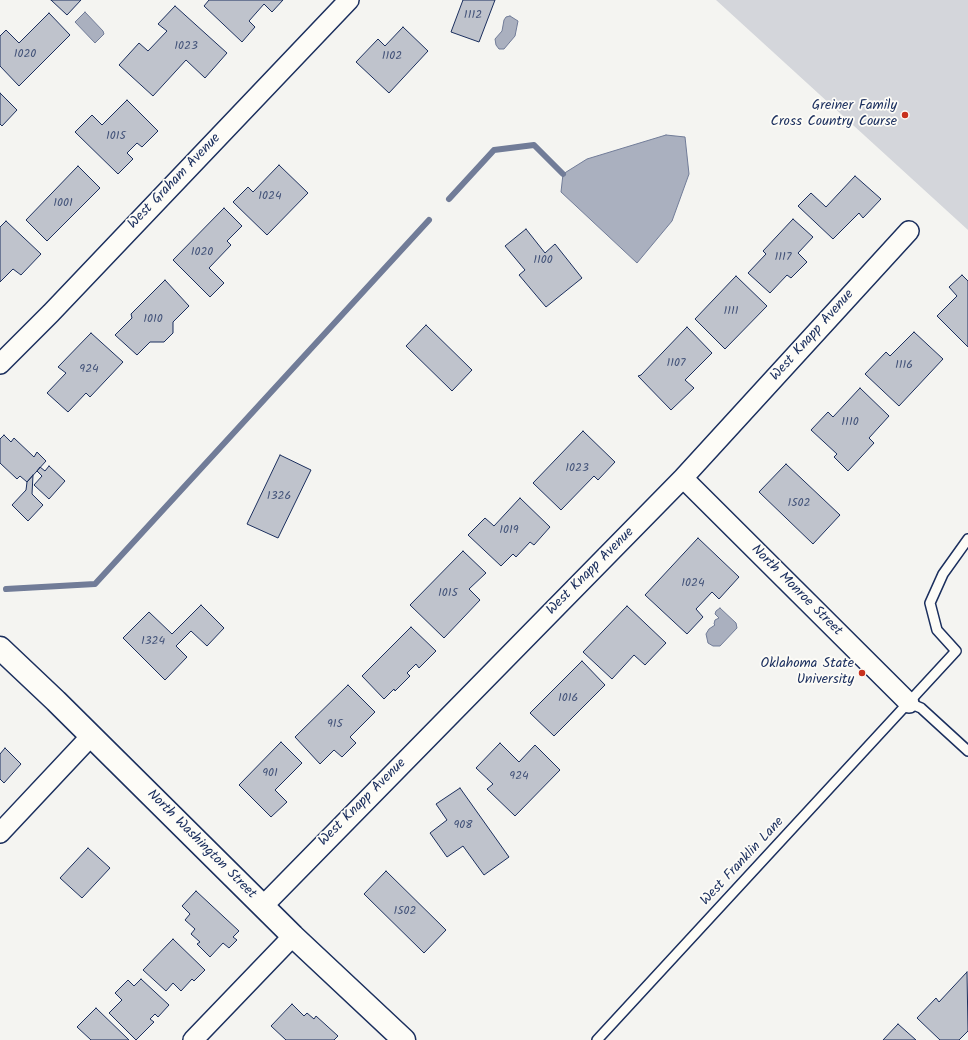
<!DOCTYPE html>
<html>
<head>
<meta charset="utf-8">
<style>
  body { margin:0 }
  canvas { display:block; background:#f4f4f1 }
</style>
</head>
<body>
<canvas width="968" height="1040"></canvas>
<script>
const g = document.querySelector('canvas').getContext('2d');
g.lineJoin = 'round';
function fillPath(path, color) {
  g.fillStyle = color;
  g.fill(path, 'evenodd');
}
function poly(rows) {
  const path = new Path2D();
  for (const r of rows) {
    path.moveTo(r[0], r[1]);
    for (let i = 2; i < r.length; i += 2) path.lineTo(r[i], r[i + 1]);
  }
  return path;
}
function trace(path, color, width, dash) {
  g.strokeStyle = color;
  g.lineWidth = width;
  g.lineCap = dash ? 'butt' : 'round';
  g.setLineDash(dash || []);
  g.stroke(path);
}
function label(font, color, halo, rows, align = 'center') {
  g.font = font + ' Kalam,sans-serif';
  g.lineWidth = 3.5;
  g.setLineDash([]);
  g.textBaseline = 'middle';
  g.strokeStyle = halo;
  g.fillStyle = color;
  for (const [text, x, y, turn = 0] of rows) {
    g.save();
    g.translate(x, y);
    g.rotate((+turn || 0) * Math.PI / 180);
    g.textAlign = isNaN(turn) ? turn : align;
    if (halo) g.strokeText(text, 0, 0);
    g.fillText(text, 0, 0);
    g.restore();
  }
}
fillPath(poly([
  [716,0,968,0,968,230]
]), '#d4d6db');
const water = poly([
  [85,12,103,31,104,34,95,43,75,22,85,12],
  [510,16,518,21,515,36,504,49,499,49,496,45,495,39,502,31,504,20,506,17,510,16],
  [666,135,685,137,689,174,672,221,637,263,561,192,563,174,587,159,666,135],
  [720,608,736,623,737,628,720,646,713,646,708,643,706,634,709,629,715,625,714,624,715,620,719,618,715,614,716,611,720,608]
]);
fillPath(water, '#aab0bf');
trace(water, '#717c98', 1);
trace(poly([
  [449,199,494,150,534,145,563,174],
  [6,589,95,584,429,220]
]), '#717c98', 6);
const building = poly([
  [51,0,81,0,67,15,51,0],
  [209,0,283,0,272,12,264,4,249,21,255,27,242,42,204,6,209,0],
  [463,0,495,0,479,42,451,32,463,0],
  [175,6,227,53,205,78,186,60,153,96,119,65,139,43,148,51,167,31,158,24,175,6],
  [49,13,70,35,19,86,0,66,0,36,6,30,19,43,49,13],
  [403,27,428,51,389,93,356,62,378,39,385,46,403,27],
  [0,93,17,110,2,126,0,124,0,93],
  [127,100,158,131,142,147,137,143,127,153,133,159,118,174,75,132,92,115,102,125,127,100],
  [279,165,308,193,267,235,233,202,248,187,253,192,279,165],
  [78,166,100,188,47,241,26,220,78,166],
  [855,176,881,199,863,218,859,213,833,239,798,206,811,193,826,207,855,176],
  [224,208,242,226,227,241,231,245,209,268,224,283,210,297,173,260,224,208],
  [793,219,813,237,798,253,807,262,791,278,787,275,770,293,748,273,766,254,763,251,793,219],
  [6,221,41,254,21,275,13,269,0,282,0,227,6,221],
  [526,229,545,253,555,244,582,278,546,307,519,275,525,270,505,246,526,229],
  [962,275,968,281,968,347,937,316,957,296,949,287,962,275],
  [736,276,767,306,725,349,695,319,736,276],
  [165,280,189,306,173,322,173,333,164,342,150,342,137,355,115,335,132,318,131,314,165,280],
  [426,325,472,370,452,391,406,346,426,325],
  [687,327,712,353,685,380,694,388,671,410,638,376,641,375,687,327],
  [914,332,943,359,899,406,865,374,886,352,890,356,914,332],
  [91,333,123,362,90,397,86,393,68,412,47,393,66,373,58,367,91,333],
  [860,388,889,416,869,438,874,443,848,471,834,457,837,454,811,430,828,412,833,417,860,388],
  [583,431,615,462,598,480,594,476,561,510,533,483,583,431],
  [4,435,11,442,14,438,34,457,37,452,46,461,27,482,20,476,17,479,0,463,0,439,4,435],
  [280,455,311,470,278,538,247,524,280,455],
  [786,464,840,515,813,544,759,492,786,464],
  [49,466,65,481,49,499,34,485,42,476,37,471,40,467,45,471,49,466],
  [33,475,32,494,43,505,28,521,12,505,26,490,27,482,33,475],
  [520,498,550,527,534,545,530,542,516,557,513,554,501,566,468,535,485,518,494,526,520,498],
  [698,538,739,577,719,599,712,592,696,609,703,617,687,634,645,595,698,538],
  [463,551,486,573,469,589,480,600,444,638,410,605,463,551],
  [201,605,224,628,207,646,191,631,176,646,187,657,165,680,123,638,149,612,172,634,201,605],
  [627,606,666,643,645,665,634,655,612,679,583,652,627,606],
  [411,627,436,651,419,668,416,664,407,673,410,676,395,691,394,689,384,699,362,676,411,627],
  [582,661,605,685,554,736,530,713,582,661],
  [348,685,375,712,350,737,356,743,342,757,334,750,320,764,295,737,348,685],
  [281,742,302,763,275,790,287,802,271,817,239,785,281,742],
  [500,743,519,762,535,745,560,770,515,816,487,789,493,784,476,768,500,743],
  [5,748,21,764,4,783,0,779,0,754,5,748],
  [460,788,509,857,484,875,463,846,447,857,430,833,447,820,436,804,460,788],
  [88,848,110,868,82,898,60,878,88,848],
  [386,871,446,930,424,953,364,894,386,871],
  [196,891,239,931,233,937,237,940,229,948,223,943,210,957,197,944,200,942,191,934,195,929,185,920,190,914,182,906,196,891],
  [173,939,205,970,194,981,192,979,181,991,173,983,166,991,143,970,173,939],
  [967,972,968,1031,959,1040,940,1040,917,1018,936,998,939,1002,967,972],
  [141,979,169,1005,158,1017,155,1014,150,1019,154,1022,136,1040,109,1013,122,1000,115,993,128,980,134,986,141,979],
  [292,1004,304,1016,307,1013,314,1019,316,1016,338,1036,334,1040,286,1040,271,1026,292,1004],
  [96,1008,129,1040,91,1040,77,1027,96,1008],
  [898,1024,916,1040,883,1040,898,1024]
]);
fillPath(building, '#bfc3cc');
trace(building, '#1b2f5e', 1);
const service = poly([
  [909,703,921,708,968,751],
  [597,1040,956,651,937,630,930,603,943,574,968,539]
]);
const minor = poly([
  [0,364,51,313,349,0],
  [683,478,909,703],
  [0,833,91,736],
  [263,906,683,478,909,231],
  [193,1040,293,936]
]);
const secondary = poly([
  [0,648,56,701,293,936,404,1040]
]);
trace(service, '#1b2f5e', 12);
trace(minor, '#1b2f5e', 22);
trace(secondary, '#1b2f5e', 25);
trace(service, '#fdfcf7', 9);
trace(minor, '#fdfcf7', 19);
trace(secondary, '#fdfcf7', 22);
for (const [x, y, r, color] of [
  [905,115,4,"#c8321e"],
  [862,673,4,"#c8321e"]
]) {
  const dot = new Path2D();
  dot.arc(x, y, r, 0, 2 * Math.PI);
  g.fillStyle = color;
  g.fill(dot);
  trace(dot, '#fdfcf7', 1.5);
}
label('12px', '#44547a', null, [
  ["1112",473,16],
  ["1023",186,47],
  ["1020",25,55],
  ["1102",392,57],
  ["1015",116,137],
  ["1024",270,197],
  ["1001",63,204],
  ["1020",202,253],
  ["1117",783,258],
  ["1100",543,261],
  ["1111",731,312],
  ["1010",153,320],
  ["1107",676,364],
  ["1116",904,366],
  ["924",89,370],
  ["1110",850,423],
  ["1023",577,469],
  ["1326",279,497],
  ["1502",799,504],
  ["1019",509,531],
  ["1024",693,584],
  ["1015",448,594],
  ["1324",153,642],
  ["1016",568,699],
  ["915",335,725],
  ["901",270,774],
  ["924",519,777],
  ["908",463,826],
  ["1502",405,912]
]);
label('14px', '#1b2f5e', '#fdfcf7', [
  ["Greiner Family",897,107],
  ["Cross Country Course",897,123],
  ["Oklahoma State",854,665],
  ["University",854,681]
], 'right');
label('14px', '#1b2f5e', '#fdfcf7', [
  ["West Graham Avenue",175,182,-46],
  ["West Knapp Avenue",813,336,-48],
  ["West Knapp Avenue",591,572,-45],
  ["North Monroe Street",796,591,45],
  ["West Knapp Avenue",363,803,-45],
  ["North Washington Street",201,845,45],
  ["West Franklin Lane",743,862,-47]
]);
</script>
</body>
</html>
